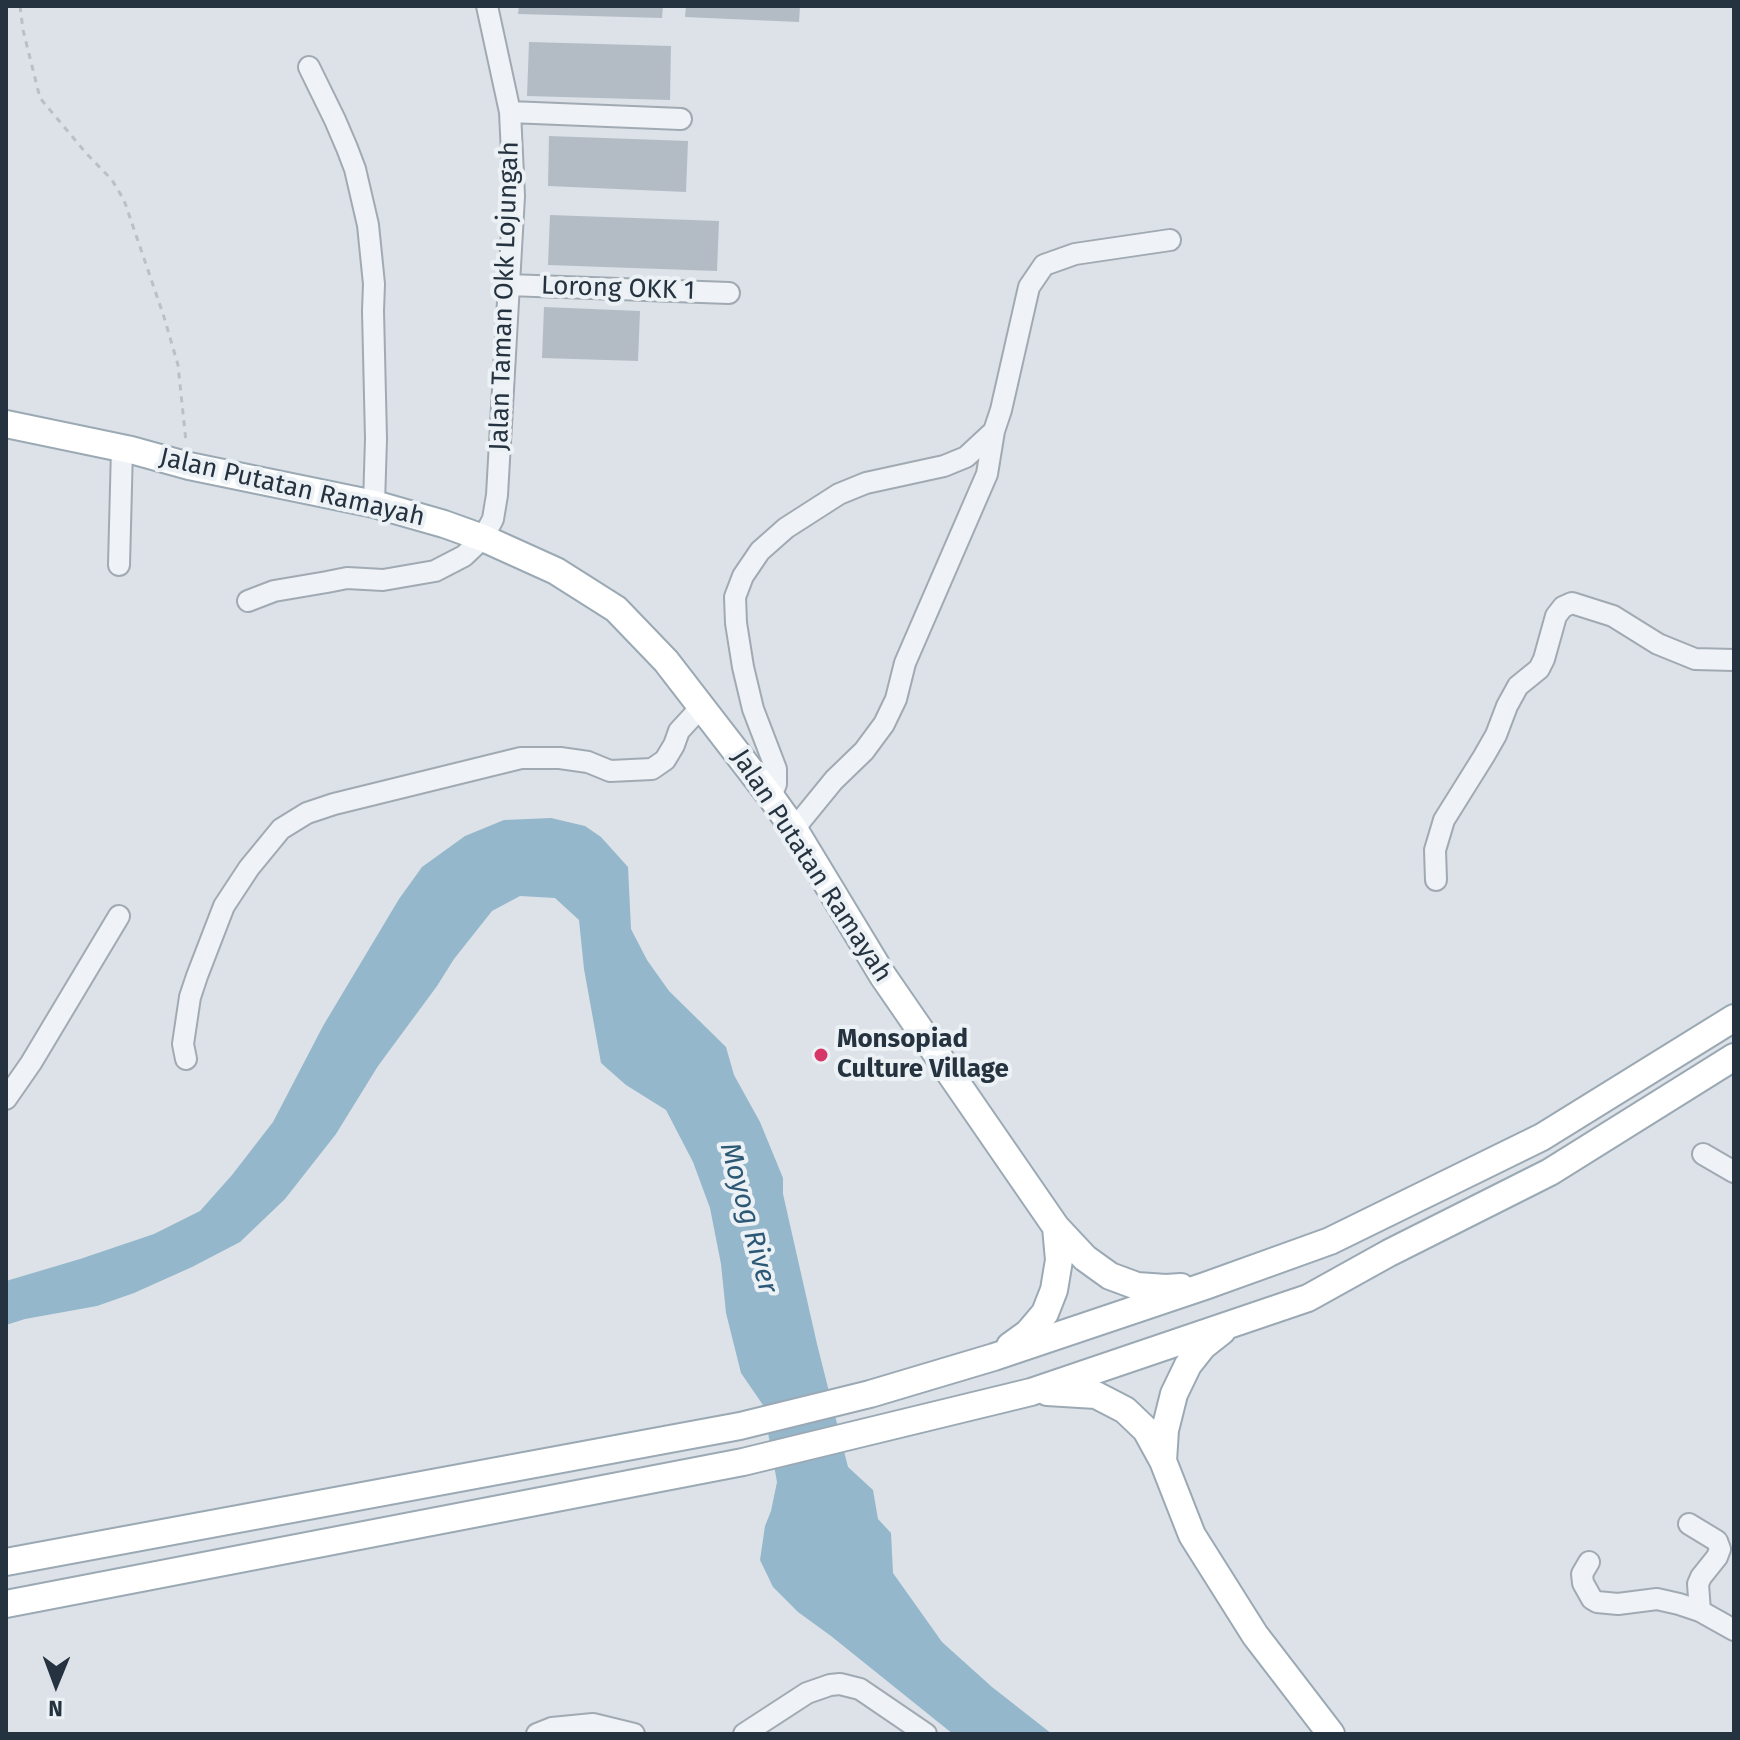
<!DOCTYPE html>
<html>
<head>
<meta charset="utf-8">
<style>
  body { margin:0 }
  #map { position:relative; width:1740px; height:1740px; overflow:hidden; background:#dce2e8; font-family:"Fira Sans",sans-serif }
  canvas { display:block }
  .frame { position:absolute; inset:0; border:8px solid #25323f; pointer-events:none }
  .north { position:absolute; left:16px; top:1644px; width:80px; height:80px; -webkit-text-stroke:6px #ecf1f5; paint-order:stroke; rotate:181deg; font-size:22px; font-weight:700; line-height:32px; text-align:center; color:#25323f }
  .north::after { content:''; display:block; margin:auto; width:28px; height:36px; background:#25323f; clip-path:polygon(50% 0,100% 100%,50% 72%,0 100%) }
</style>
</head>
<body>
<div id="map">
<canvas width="1740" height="1740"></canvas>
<div class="frame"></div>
<div class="north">N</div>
</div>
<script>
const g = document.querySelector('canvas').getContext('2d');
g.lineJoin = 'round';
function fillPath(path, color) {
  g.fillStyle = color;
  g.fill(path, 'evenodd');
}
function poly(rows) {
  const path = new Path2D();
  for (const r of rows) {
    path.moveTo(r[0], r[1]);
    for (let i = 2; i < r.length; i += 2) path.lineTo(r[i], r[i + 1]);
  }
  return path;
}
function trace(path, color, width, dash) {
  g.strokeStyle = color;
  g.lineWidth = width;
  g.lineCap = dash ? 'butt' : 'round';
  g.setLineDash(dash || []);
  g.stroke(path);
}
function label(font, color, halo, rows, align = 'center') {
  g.font = font + ' "Fira Sans",sans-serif';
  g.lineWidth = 8;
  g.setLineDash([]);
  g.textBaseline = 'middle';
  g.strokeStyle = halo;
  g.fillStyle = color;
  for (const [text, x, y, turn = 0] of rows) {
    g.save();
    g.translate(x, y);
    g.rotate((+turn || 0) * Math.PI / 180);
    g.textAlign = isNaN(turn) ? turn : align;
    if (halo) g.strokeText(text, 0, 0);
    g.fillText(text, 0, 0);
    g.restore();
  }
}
fillPath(poly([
  [551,818,585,826,601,837,628,867,631,929,647,960,669,991,726,1047,734,1075,760,1122,783,1178,783,1194,817,1344,848,1467,873,1490,878,1519,891,1533,893,1573,942,1642,992,1687,1052,1734,953,1734,831,1636,798,1612,773,1587,760,1560,765,1526,771,1511,777,1482,763,1405,741,1373,726,1313,721,1264,710,1208,693,1162,666,1110,626,1085,601,1063,584,969,579,920,555,898,520,896,492,911,454,959,437,986,378,1066,336,1134,285,1199,240,1242,192,1267,134,1293,97,1306,25,1319,6,1325,6,1281,80,1259,154,1234,200,1211,232,1175,273,1122,323,1026,399,899,422,867,465,836,504,820]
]), '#94b7cb');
fillPath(poly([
  [519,6,663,6,662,18,518,14],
  [686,6,800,6,799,22,685,17],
  [529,42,671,46,670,100,527,96],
  [549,136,688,141,686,192,548,186],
  [550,215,719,221,717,271,548,265],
  [544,307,640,311,638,361,542,358]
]), '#b3bcc5');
const minor = poly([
  [309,67,335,120,347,148,355,169,368,225,374,284,373,311,376,439,374,504],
  [510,112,681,119],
  [508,285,729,293],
  [119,565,122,448],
  [248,601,274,591,327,582,347,578,383,580,435,571,464,556,483,538,493,519,497,495,514,196,510,112,487,6],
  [771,797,776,784,776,769,753,709,743,667,736,623,735,597,743,576,760,551,786,528,839,494,866,483,944,466,966,457,994,431,1001,410,1029,287,1044,265,1075,254,1170,240],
  [794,829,834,780,864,751,884,724,896,699,905,663,987,474,994,431],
  [1436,880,1435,850,1444,820,1484,756,1496,735,1507,706,1518,686,1539,669,1544,659,1556,616,1563,607,1572,603,1613,616,1658,644,1695,659,1734,660],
  [186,1059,183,1044,190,997,197,976,224,906,249,868,281,829,307,813,334,804,521,758,560,758,588,762,610,771,652,769,665,760,674,745,679,731,702,706],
  [6,1099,31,1063,119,916],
  [1703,1154,1734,1172],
  [1689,1524,1717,1541,1720,1549,1717,1557,1701,1577,1698,1584,1700,1611,1734,1630],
  [1589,1562,1582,1574,1583,1583,1592,1599,1597,1602,1618,1604,1657,1599,1679,1604,1700,1611],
  [537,1734,552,1728,593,1724,634,1734],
  [744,1734,807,1693,830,1685,840,1684,860,1689,926,1734]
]);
const major = poly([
  [6,424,131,450,189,466,374,504,444,524,483,538,556,571,616,609,666,661,771,797,794,829,883,976,1056,1227,1085,1258,1110,1276,1137,1286,1166,1288,1181,1287],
  [1010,1346,1028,1333,1045,1313,1054,1290,1059,1260,1056,1227],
  [1047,1392,1096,1395,1125,1410,1146,1430,1163,1461,1192,1535,1255,1635,1331,1734],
  [1163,1461,1165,1430,1174,1394,1188,1365,1203,1346,1222,1331],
  [6,1562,740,1426,870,1394,994,1357,1205,1286,1330,1241,1542,1137,1734,1018],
  [6,1604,743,1462,1031,1392,1308,1298,1389,1253,1550,1172,1734,1057]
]);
trace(minor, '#a1aab2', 24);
trace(major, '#9ba9b4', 30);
trace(poly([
  [20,6,23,30,40,98,86,153,112,180,124,200,164,317,178,365,186,442]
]), '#bac0c6', 3, [6, 6]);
trace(minor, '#eff2f6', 20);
trace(major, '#fff', 26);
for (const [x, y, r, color] of [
  [821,1055,8,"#d73767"]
]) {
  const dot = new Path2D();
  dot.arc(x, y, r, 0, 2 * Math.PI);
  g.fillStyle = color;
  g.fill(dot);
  trace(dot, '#ecf1f5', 3);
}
label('26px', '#25323f', '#ecf1f5', [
  ["Lorong OKK 1",618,289,2],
  ["Jalan Taman Okk Lojungah",505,296,-88],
  ["Jalan Putatan Ramayah",292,488,13],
  ["Jalan Putatan Ramayah",811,866,57]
]);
label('bold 26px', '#25323f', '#ecf1f5', [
  ["Monsopiad",837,1040],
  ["Culture Village",837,1070]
], 'left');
label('italic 28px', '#2d5875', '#ecf1f5', [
  ["Moyog River",748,1218,75]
]);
</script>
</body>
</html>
